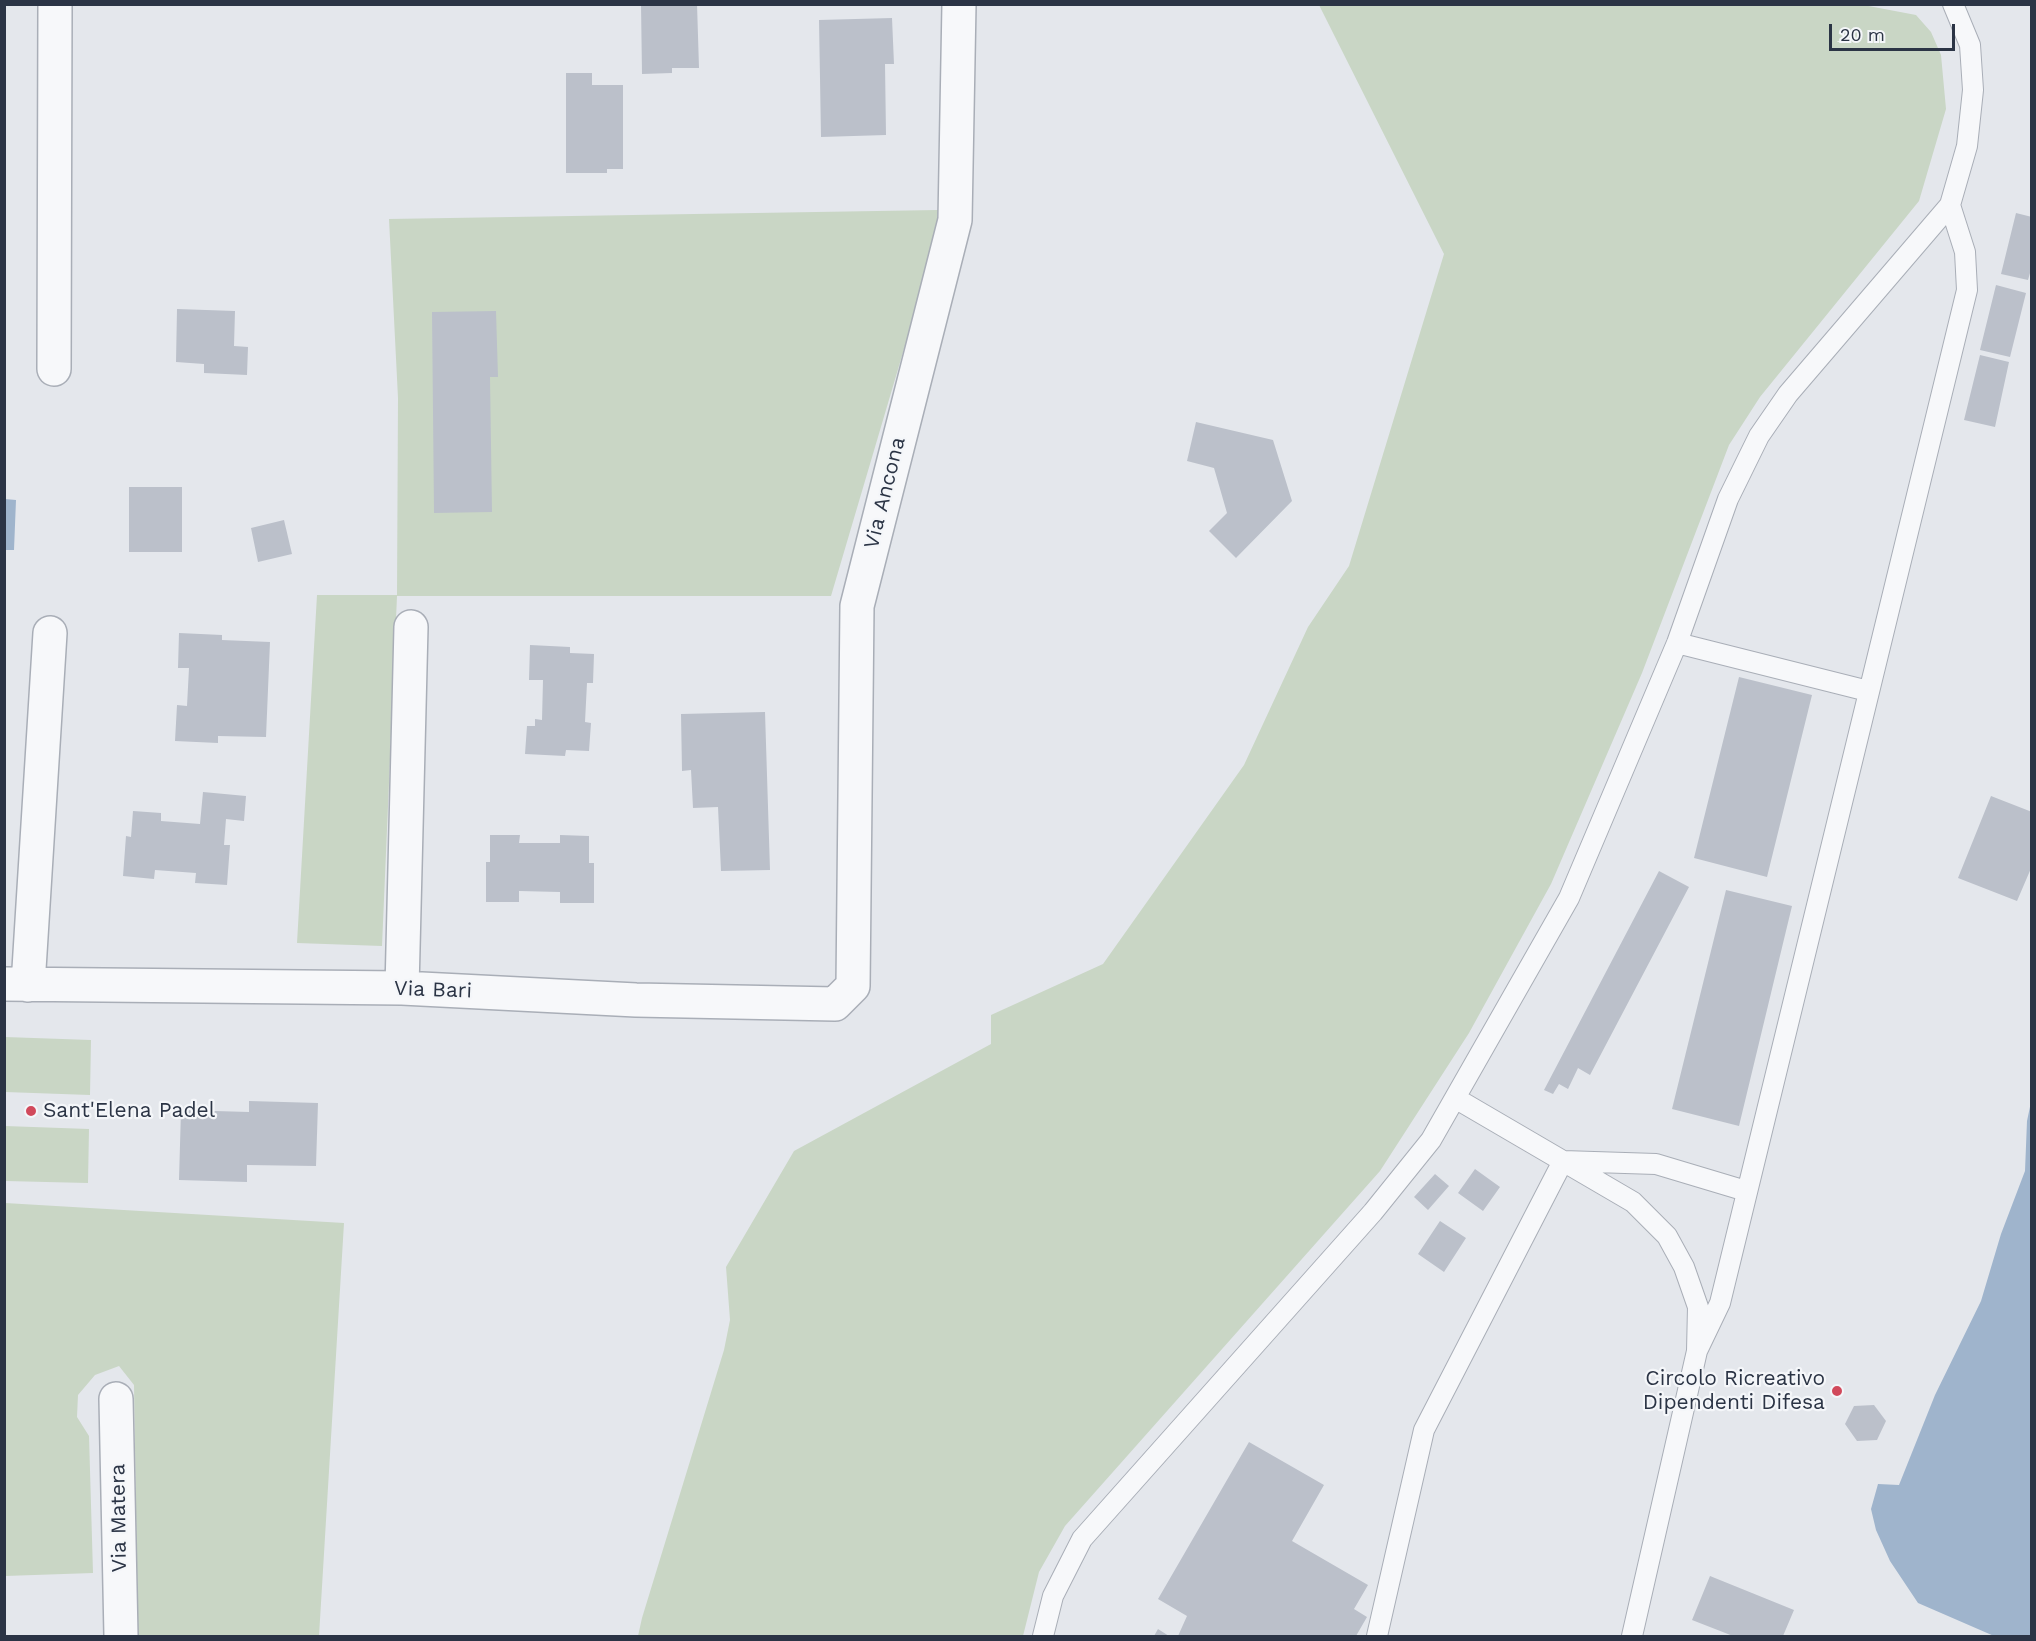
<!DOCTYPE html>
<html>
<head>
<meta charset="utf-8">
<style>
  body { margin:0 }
  #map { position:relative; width:2036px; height:1641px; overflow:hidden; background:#e4e7ec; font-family:"Work Sans",sans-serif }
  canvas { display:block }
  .frame { position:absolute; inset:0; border:6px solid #2b3445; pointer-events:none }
  .scale { position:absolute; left:1829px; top:24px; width:126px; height:27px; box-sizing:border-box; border:3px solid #2b3445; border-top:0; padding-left:8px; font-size:18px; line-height:21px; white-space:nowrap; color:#2b3445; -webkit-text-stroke:4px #f4f6f9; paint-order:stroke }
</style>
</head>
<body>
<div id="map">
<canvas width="2036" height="1641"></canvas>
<div class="frame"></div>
<div class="scale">20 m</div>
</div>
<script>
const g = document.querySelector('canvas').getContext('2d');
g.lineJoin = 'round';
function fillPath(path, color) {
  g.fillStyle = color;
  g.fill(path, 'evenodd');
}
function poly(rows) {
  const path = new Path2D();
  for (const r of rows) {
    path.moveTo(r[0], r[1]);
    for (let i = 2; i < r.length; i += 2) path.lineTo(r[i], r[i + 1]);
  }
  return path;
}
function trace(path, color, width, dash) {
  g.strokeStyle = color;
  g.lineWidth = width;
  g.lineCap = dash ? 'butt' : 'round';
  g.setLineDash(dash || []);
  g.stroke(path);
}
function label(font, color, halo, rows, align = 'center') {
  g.font = font + ' "Work Sans",sans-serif';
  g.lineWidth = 4.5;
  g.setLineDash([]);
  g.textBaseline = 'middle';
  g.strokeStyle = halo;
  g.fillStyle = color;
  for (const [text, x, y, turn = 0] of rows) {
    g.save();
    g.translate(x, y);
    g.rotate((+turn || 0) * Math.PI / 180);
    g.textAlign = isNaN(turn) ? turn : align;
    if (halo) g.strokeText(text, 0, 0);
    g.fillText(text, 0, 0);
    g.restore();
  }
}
fillPath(poly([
  [1858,4,1916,15,1931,32,1941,55,1946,109,1919,201,1760,397,1729,445,1642,673,1551,884,1469,1033,1380,1171,1065,1526,1039,1572,1023,1636,638,1636,642,1618,724,1350,730,1320,726,1267,794,1151,991,1044,991,1015,1103,964,1244,765,1308,627,1349,566,1444,254,1319,5],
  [938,210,935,244,831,596,397,596,382,946,297,943,317,595,397,595,398,398,389,219],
  [5,1037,91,1040,90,1095,5,1092],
  [5,1126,89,1129,88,1183,5,1181],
  [5,1203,344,1223,319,1636,138,1636,134,1385,119,1366,95,1375,78,1395,77,1417,89,1436,93,1573,5,1576]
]), '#c9d6c5');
fillPath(poly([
  [5,499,16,500,14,550,5,550],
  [2031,1102,2031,1636,1994,1636,1918,1603,1890,1561,1876,1530,1871,1509,1878,1484,1899,1485,1935,1395,1981,1301,2001,1234,2025,1171,2027,1121]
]), '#9fb4cc');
fillPath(poly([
  [641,4,697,4,699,68,672,68,672,73,642,74],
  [892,18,894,64,885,64,886,135,821,137,819,20],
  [566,73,592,73,592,85,623,85,623,169,607,169,607,173,566,173],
  [2016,213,2032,217,2032,266,2028,280,2001,274],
  [1996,285,2026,293,2010,357,1980,350],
  [177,309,235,311,234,346,248,347,247,375,204,373,204,364,176,362],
  [496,311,498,377,490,377,492,512,434,513,432,312],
  [1980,355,2009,362,1995,427,1964,420],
  [1196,422,1273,440,1292,501,1236,558,1209,531,1227,513,1214,468,1187,461],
  [129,487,182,487,182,552,129,552],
  [284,520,292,554,258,562,251,528],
  [179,633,222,635,222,640,270,642,266,737,218,736,218,743,175,741,177,705,187,706,189,668,178,668],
  [530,645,570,647,570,653,594,654,593,683,587,683,585,722,591,723,589,751,566,750,565,756,525,754,527,726,535,726,535,719,542,720,543,680,529,680],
  [1739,677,1812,695,1767,877,1694,858],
  [765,712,770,870,721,871,718,807,693,808,691,770,682,771,681,714],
  [203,792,246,796,244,821,226,819,224,845,230,845,227,885,195,883,196,873,155,870,154,879,123,876,126,836,131,837,133,811,161,813,161,821,200,824],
  [1991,796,2032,812,2032,866,2017,901,1958,878],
  [490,835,520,835,519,843,560,843,560,835,589,836,589,863,594,863,594,903,560,903,560,892,519,891,519,902,486,902,486,862,490,862],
  [1659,871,1689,887,1590,1075,1578,1068,1568,1089,1559,1084,1553,1094,1544,1090],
  [1726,890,1792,906,1739,1126,1672,1109],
  [249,1101,318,1103,316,1166,247,1165,247,1182,179,1180,181,1110,249,1112],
  [1475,1169,1500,1187,1483,1211,1458,1193],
  [1435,1174,1449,1186,1428,1210,1414,1197],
  [1440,1221,1466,1238,1444,1272,1418,1254],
  [1874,1405,1886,1421,1877,1440,1857,1441,1845,1424,1854,1406],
  [1249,1442,1324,1485,1292,1541,1368,1585,1354,1609,1367,1617,1356,1636,1178,1636,1187,1616,1158,1599],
  [1710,1576,1794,1610,1783,1636,1733,1636,1692,1620],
  [1158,1629,1169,1636,1154,1636]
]), '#bbc0ca');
const service = poly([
  [1677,643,1868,691],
  [1455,1098,1633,1202,1667,1236,1684,1267,1698,1307,1697,1351,1632,1636],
  [1697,1351,1720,1303,1967,290,1965,252,1950,205],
  [1043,1636,1053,1596,1082,1539,1373,1212,1431,1140,1569,898,1677,643,1728,499,1759,436,1788,394,1950,205,1967,146,1973,90,1970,45,1953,4],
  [1377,1636,1424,1430,1563,1161,1656,1164,1746,1191]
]);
const minor = poly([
  [54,369,55,4],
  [4,984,402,988,636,1000,835,1004,853,986,857,606,955,220,959,4],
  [28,985,50,633],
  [402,988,411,627],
  [116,1399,121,1636]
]);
trace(service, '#a9aeb7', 22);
trace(minor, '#a9aeb7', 36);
trace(service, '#f7f8fa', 20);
trace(minor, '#f7f8fa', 33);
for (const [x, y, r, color] of [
  [31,1111,6,"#d1495b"],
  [1837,1391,6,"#d1495b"]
]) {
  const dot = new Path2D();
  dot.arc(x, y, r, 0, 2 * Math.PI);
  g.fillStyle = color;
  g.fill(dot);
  trace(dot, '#f4f6f9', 2);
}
label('21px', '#2b3445', '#f4f6f9', [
  ["Via Ancona",885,493,-76],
  ["Via Bari",433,990,2],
  ["Via Matera",119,1518,-91]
]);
label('21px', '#2b3445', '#f4f6f9', [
  ["Sant'Elena Padel",43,1111],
  ["Circolo Ricreativo",1825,1379,"right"],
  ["Dipendenti Difesa",1825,1403,"right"]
], 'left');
</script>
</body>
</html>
